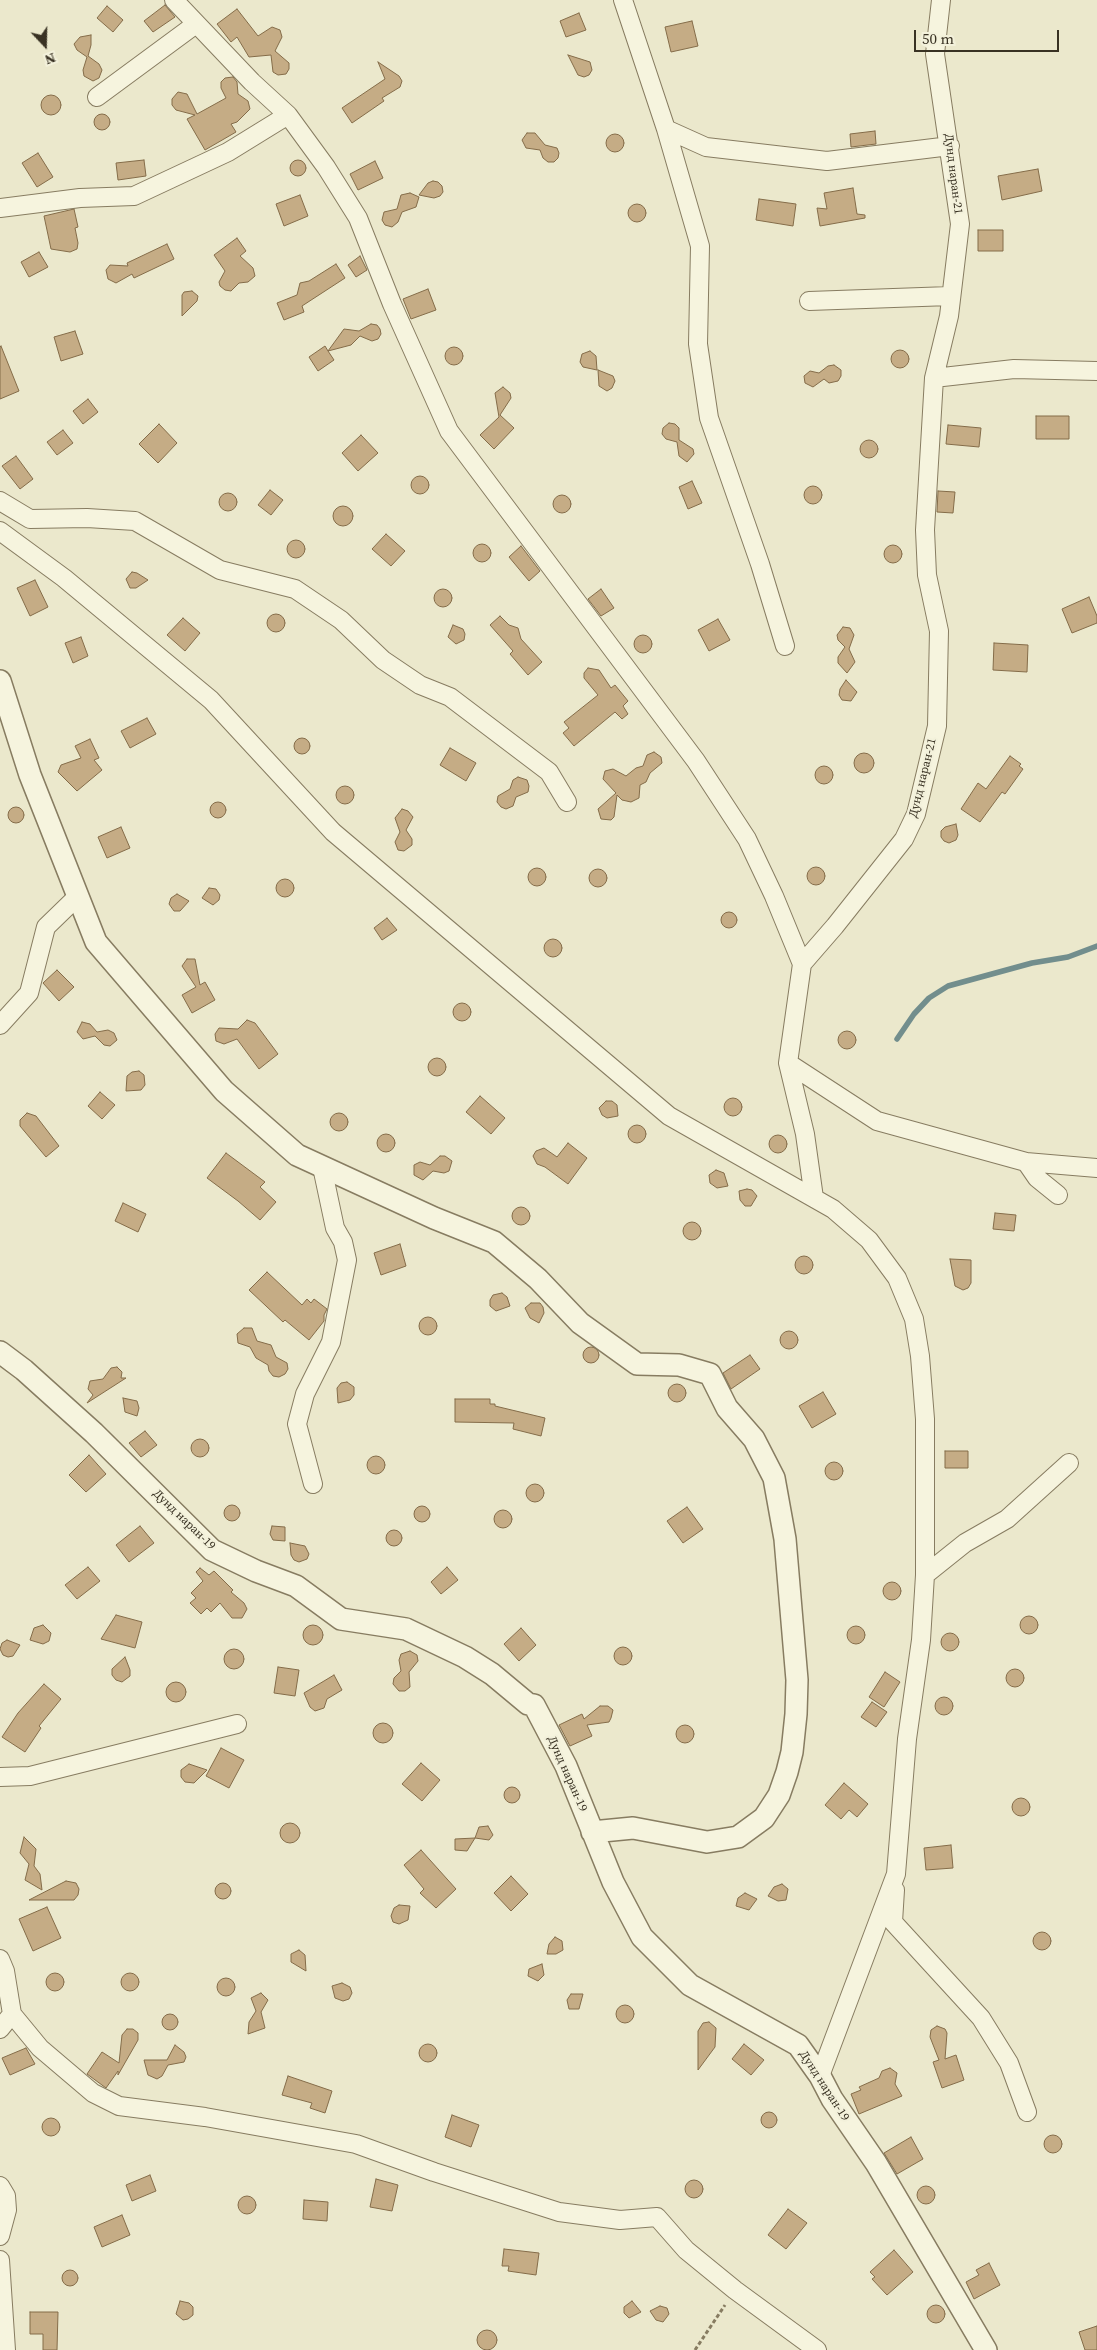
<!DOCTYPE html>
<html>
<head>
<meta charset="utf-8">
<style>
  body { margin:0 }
  #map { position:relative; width:1097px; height:2350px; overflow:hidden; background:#ebe8cc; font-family:"Source Serif 4",serif }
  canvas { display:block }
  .north { position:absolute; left:20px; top:20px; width:50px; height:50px; -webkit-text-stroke:4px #f3f1db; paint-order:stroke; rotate:159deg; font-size:14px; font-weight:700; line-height:20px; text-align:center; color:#393223 }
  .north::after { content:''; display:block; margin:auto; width:18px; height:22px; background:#393223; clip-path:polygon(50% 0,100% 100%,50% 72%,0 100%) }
  .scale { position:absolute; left:914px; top:30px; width:145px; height:22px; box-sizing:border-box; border:2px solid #393223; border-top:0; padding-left:6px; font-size:15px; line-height:18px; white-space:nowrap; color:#393223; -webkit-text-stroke:4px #f3f1db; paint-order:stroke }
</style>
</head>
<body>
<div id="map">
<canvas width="1097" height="2350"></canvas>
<div class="north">N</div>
<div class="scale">50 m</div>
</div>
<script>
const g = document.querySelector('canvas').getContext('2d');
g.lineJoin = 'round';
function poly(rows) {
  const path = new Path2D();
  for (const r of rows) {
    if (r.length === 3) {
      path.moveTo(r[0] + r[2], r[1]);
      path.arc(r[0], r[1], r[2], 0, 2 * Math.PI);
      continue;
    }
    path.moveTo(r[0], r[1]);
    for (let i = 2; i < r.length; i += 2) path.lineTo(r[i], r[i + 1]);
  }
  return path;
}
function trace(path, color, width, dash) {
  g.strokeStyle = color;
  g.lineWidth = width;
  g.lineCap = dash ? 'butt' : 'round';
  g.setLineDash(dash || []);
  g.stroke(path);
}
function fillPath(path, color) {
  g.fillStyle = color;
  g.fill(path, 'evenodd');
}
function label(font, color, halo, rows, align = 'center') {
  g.font = font + ' "Source Serif 4",serif';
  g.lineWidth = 4.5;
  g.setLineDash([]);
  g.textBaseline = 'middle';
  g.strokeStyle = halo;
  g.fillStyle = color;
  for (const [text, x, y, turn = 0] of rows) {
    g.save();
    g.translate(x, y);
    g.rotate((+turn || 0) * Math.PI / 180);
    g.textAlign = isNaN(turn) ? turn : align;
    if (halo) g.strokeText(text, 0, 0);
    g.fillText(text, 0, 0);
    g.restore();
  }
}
trace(poly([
  [897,1039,914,1014,929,998,948,986,1032,963,1068,957,1097,946]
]), '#728e8d', 5.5);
const building = poly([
  [165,5,175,17,153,32,144,21,165,5],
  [107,6,123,20,113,32,97,18,107,6],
  [237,9,258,36,272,27,280,30,282,37,275,51,289,63,289,69,286,74,278,75,273,72,271,55,249,57,237,37,231,42,217,24,237,9],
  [579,13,586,30,566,37,560,21,579,13],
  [692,21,698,46,671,52,665,27,692,21],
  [91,35,91,45,88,56,99,64,102,70,99,78,93,81,84,76,83,70,87,57,77,50,74,44,80,37,91,35],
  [568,55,590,62,592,70,589,75,584,77,578,75,568,55],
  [378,62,399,76,402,81,400,87,382,98,384,101,352,123,342,108,385,79,378,62],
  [233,77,237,82,238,94,248,101,250,109,237,122,231,124,236,132,205,150,187,119,195,115,176,110,172,105,172,99,178,92,187,94,197,114,226,98,221,88,221,82,225,78,233,77],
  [51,105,10],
  [102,122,8],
  [875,131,876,144,851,147,850,134,875,131],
  [527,133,535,133,545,145,557,148,559,153,558,158,554,162,548,162,543,158,540,150,526,148,522,140,527,133],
  [615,143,9],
  [38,153,53,177,37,187,22,163,38,153],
  [298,168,8],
  [144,160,146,176,118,180,116,163,144,160],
  [375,161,383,178,358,190,350,174,375,161],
  [1038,169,1042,191,1002,200,998,176,1038,169],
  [433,181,438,182,442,186,443,192,440,196,434,198,419,195,428,183,433,181],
  [853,188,857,214,865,215,865,218,820,226,817,208,827,209,824,193,853,188],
  [410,193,419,197,416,207,402,212,398,222,392,227,385,225,382,220,384,212,397,209,401,195,410,193],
  [300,195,308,216,284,226,276,204,300,195],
  [759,199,796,204,793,226,756,220,759,199],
  [637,213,9],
  [74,209,78,227,75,228,78,243,77,249,70,252,51,249,44,216,74,209],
  [978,230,1003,230,1003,251,978,251,978,230],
  [237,238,246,251,240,256,253,268,255,276,248,282,239,283,231,291,225,290,220,286,219,282,225,271,214,255,237,238],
  [167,244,174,259,134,278,132,274,116,283,108,279,106,270,110,265,128,266,127,263,167,244],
  [39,252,48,267,29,277,21,262,39,252],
  [360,256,367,270,356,277,348,265,360,256],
  [336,264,345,278,302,306,304,312,284,320,277,303,297,295,300,283,309,281,336,264],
  [428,289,436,310,411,319,403,299,428,289],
  [192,291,198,296,197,301,182,316,182,295,184,292,192,291],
  [371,324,377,325,380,329,381,334,378,339,372,341,360,336,351,345,328,351,334,360,318,371,309,357,325,346,328,351,344,329,359,331,371,324],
  [75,331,83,354,61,361,54,337,75,331],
  [1,346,19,391,0,399,0,347,1,346],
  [454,356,9],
  [900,359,9],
  [590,351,596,356,597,370,583,367,580,362,582,354,590,351],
  [834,365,841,370,841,376,838,381,829,383,824,379,813,387,805,383,804,376,810,371,819,373,828,366,834,365],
  [598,370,613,376,615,381,612,388,607,391,599,386,598,370],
  [503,387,510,393,511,398,500,415,514,428,494,449,480,435,499,417,495,393,503,387],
  [88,399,98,412,83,424,73,411,88,399],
  [1036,416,1069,416,1069,439,1036,439,1036,416],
  [669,423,675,424,679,428,679,440,693,449,694,454,687,462,679,456,677,442,666,439,662,434,663,428,669,423],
  [159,424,177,443,158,463,139,444,159,424],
  [948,425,981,428,979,447,946,444,948,425],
  [63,430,73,443,57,455,47,442,63,430],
  [361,435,378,453,358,471,342,453,361,435],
  [869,449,9],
  [16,456,33,479,20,489,2,466,16,456],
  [420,485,9],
  [692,481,702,503,688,509,679,487,692,481],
  [813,495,9],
  [270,490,283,500,271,515,258,505,270,490],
  [938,491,955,492,953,513,937,512,938,491],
  [228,502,9],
  [562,504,9],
  [343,516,10],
  [386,534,405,551,391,566,372,549,386,534],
  [296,549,9],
  [482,553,9],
  [893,554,9],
  [521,546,540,571,529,581,509,557,521,546],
  [132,572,137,573,148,580,136,588,130,588,126,579,132,572],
  [35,580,48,607,30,616,17,588,35,580],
  [601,589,614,608,601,616,588,599,601,589],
  [443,598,9],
  [1089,597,1097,616,1097,623,1072,633,1062,609,1089,597],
  [276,623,9],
  [500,616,509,625,518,628,521,639,542,662,528,675,510,654,513,651,490,625,500,616],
  [183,618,200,633,185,651,167,635,183,618],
  [718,619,730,640,709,651,698,630,718,619],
  [453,625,463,629,465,634,464,640,456,644,448,637,453,625],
  [843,627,850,628,854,635,849,649,855,662,847,673,838,663,838,657,845,647,838,640,837,635,843,627],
  [643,644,9],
  [81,637,88,656,73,663,65,643,81,637],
  [994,643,1028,645,1027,672,993,670,994,643],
  [588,668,599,670,611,688,615,685,628,701,623,706,628,714,622,719,615,712,574,746,563,733,569,728,564,722,598,695,584,678,584,673,588,668],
  [846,680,857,692,851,701,842,700,839,695,840,689,846,680],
  [147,718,156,734,130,748,121,731,147,718],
  [302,746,8],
  [90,739,99,758,94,760,102,770,77,791,58,772,61,765,81,758,75,746,90,739],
  [450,748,476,763,466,781,440,765,450,748],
  [654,752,661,757,662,763,650,773,646,782,640,785,639,798,631,802,622,800,617,795,614,817,611,820,601,819,598,809,616,793,603,779,605,771,613,769,626,776,636,768,643,766,647,755,654,752],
  [864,763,10],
  [1010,756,1021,764,1019,766,1023,769,1005,794,1002,792,980,822,961,809,978,783,986,789,1010,756],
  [824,775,9],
  [518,777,527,780,529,786,528,792,516,797,513,806,506,809,501,807,497,802,498,796,510,789,513,780,518,777],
  [345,795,9],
  [218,810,8],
  [16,815,8],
  [402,809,408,811,413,817,406,830,412,839,412,845,404,851,398,850,395,842,400,832,395,818,402,809],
  [956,824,958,835,956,840,949,843,944,841,941,837,941,831,945,827,956,824],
  [121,827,130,848,107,858,98,837,121,827],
  [816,876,9],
  [537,877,9],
  [598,878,9],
  [285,888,9],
  [209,888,216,889,220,895,219,900,213,905,202,898,209,888],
  [177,894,189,901,180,911,174,911,169,904,171,898,177,894],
  [729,920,8],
  [387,918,397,930,382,940,374,928,387,918],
  [553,948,9],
  [187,959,195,959,200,985,205,982,215,1000,192,1013,182,995,196,987,182,966,187,959],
  [57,970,74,987,59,1001,43,983,57,970],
  [462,1012,9],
  [247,1020,255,1023,278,1054,259,1069,237,1039,224,1044,216,1041,215,1034,219,1028,238,1029,247,1020],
  [82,1022,90,1024,97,1032,108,1030,114,1033,117,1040,110,1046,104,1045,95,1036,83,1039,77,1032,82,1022],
  [847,1040,9],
  [437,1067,9],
  [139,1071,144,1075,145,1085,141,1090,126,1091,127,1076,132,1072,139,1071],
  [100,1092,115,1105,102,1119,88,1106,100,1092],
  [480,1096,505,1118,491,1134,466,1112,480,1096],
  [733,1107,9],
  [606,1101,612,1101,617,1105,618,1116,607,1118,602,1115,599,1108,606,1101],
  [27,1113,36,1116,59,1146,46,1157,20,1126,20,1120,27,1113],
  [339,1122,9],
  [637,1134,9],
  [386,1143,9],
  [778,1144,9],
  [568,1143,587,1158,568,1184,545,1167,537,1164,533,1156,536,1151,544,1148,557,1157,568,1143],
  [226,1153,265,1182,260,1187,276,1202,260,1220,238,1201,207,1178,226,1153],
  [440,1156,445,1156,452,1161,449,1171,444,1173,433,1171,423,1180,414,1175,414,1165,420,1162,430,1165,440,1156],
  [716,1170,724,1173,728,1186,717,1188,710,1183,709,1175,716,1170],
  [747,1189,752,1190,757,1196,751,1206,745,1206,740,1200,739,1191,747,1189],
  [123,1203,146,1214,138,1232,115,1221,123,1203],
  [521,1216,9],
  [995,1213,1016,1215,1014,1231,993,1229,995,1213],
  [692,1231,9],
  [400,1244,406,1266,381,1275,374,1253,400,1244],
  [804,1265,9],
  [950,1259,971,1260,971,1283,968,1288,963,1290,955,1286,950,1259],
  [267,1272,302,1305,307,1299,311,1303,314,1299,327,1309,324,1315,324,1321,309,1340,285,1320,283,1322,249,1290,267,1272],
  [502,1293,507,1297,510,1306,496,1311,490,1306,490,1300,493,1295,502,1293],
  [531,1303,540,1303,543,1307,544,1313,539,1323,530,1318,525,1308,531,1303],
  [428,1326,9],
  [244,1328,252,1328,257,1341,271,1345,276,1357,287,1363,288,1369,285,1374,279,1377,273,1376,269,1371,268,1365,256,1358,250,1347,238,1343,237,1334,244,1328],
  [789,1340,9],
  [591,1355,8],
  [750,1355,760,1369,731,1389,723,1373,750,1355],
  [117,1367,122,1372,121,1378,126,1378,87,1403,93,1395,88,1389,90,1381,103,1379,111,1368,117,1367],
  [347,1382,354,1387,354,1395,350,1400,338,1403,337,1388,341,1383,347,1382],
  [677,1393,9],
  [823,1392,836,1414,812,1428,799,1406,823,1392],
  [123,1398,137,1401,139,1408,137,1416,125,1412,123,1398],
  [455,1399,490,1399,490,1404,495,1404,495,1406,545,1418,541,1436,513,1429,514,1423,455,1422,455,1399],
  [145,1431,157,1445,141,1457,129,1443,145,1431],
  [200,1448,9],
  [945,1451,968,1451,968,1468,945,1468,945,1451],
  [89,1455,106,1474,86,1492,69,1475,89,1455],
  [376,1465,9],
  [834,1471,9],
  [535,1493,9],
  [232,1513,8],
  [422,1514,8],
  [687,1507,703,1529,683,1543,667,1521,687,1507],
  [503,1519,9],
  [140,1526,154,1543,129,1562,116,1545,140,1526],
  [272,1526,285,1527,285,1541,273,1540,270,1534,272,1526],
  [394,1538,8],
  [290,1543,305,1546,309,1554,307,1559,299,1562,294,1560,291,1555,290,1543],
  [88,1567,100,1581,77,1599,65,1585,88,1567],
  [447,1567,458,1580,441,1594,431,1582,447,1567],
  [200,1568,209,1575,214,1571,233,1590,231,1592,244,1603,247,1609,242,1618,232,1618,220,1603,211,1612,207,1608,201,1614,190,1603,196,1598,191,1593,203,1581,196,1572,200,1568],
  [892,1591,9],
  [116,1615,142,1622,135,1648,101,1639,116,1615],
  [1029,1625,9],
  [43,1625,51,1633,49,1641,43,1644,30,1640,34,1628,43,1625],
  [313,1635,10],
  [856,1635,9],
  [521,1628,536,1645,519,1661,504,1644,521,1628],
  [950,1642,9],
  [7,1640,20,1645,13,1656,8,1657,3,1655,0,1649,2,1643,7,1640],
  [623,1656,9],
  [234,1659,10],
  [410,1651,417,1655,418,1661,409,1672,410,1687,405,1691,399,1691,393,1684,394,1678,401,1671,399,1660,401,1654,410,1651],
  [125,1657,130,1670,130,1676,122,1682,116,1680,112,1675,112,1669,125,1657],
  [278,1667,299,1670,295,1696,274,1693,278,1667],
  [1015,1678,9],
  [885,1672,900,1682,884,1707,869,1697,885,1672],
  [334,1675,342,1690,327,1699,324,1708,315,1711,310,1707,304,1693,334,1675],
  [176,1692,10],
  [44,1684,61,1699,39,1726,41,1728,25,1752,2,1737,18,1713,44,1684],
  [944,1706,9],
  [872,1702,887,1712,876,1727,861,1717,872,1702],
  [600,1706,608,1706,613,1710,611,1718,609,1722,587,1725,592,1736,570,1746,559,1725,582,1714,584,1719,600,1706],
  [383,1733,10],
  [685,1734,9],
  [221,1748,244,1760,229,1788,206,1776,221,1748],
  [421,1763,440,1780,422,1801,402,1784,421,1763],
  [189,1764,207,1770,194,1783,185,1782,181,1777,181,1770,189,1764],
  [844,1783,868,1804,857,1817,849,1810,841,1819,825,1805,844,1783],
  [512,1795,8],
  [1021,1807,9],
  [290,1833,10],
  [488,1826,493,1835,489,1840,475,1838,467,1851,455,1850,455,1839,475,1838,479,1827,488,1826],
  [24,1837,36,1849,34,1866,40,1874,42,1890,25,1880,29,1864,20,1853,24,1837],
  [951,1845,953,1868,926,1870,924,1848,951,1845],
  [421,1850,456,1889,436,1908,420,1893,424,1889,404,1865,421,1850],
  [511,1876,528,1894,511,1911,494,1893,511,1876],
  [66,1881,76,1883,79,1889,78,1895,74,1900,29,1900,66,1881],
  [223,1891,8],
  [782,1884,788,1889,786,1900,778,1901,768,1896,774,1887,782,1884],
  [745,1893,757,1899,749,1910,736,1906,738,1898,745,1893],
  [399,1905,410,1906,408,1920,399,1924,393,1922,391,1916,394,1908,399,1905],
  [47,1907,61,1938,33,1951,19,1919,47,1907],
  [1042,1941,9],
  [555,1937,562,1941,563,1950,556,1954,547,1954,549,1944,555,1937],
  [299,1950,305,1955,306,1971,291,1962,291,1954,299,1950],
  [542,1964,544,1975,538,1981,528,1976,529,1969,542,1964],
  [55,1982,9],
  [130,1982,9],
  [226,1987,9],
  [342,1983,350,1987,352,1993,349,1999,343,2001,335,1998,332,1986,342,1983],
  [261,1993,268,2000,261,2012,265,2028,248,2034,249,2022,256,2011,251,1998,261,1993],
  [571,1994,583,1994,579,2009,569,2009,567,2000,571,1994],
  [625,2014,9],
  [170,2022,8],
  [709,2022,716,2028,715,2047,698,2070,698,2031,703,2023,709,2022],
  [937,2026,945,2029,947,2033,945,2059,956,2055,964,2080,942,2088,933,2062,939,2060,930,2037,931,2030,937,2026],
  [127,2029,133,2029,138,2033,138,2040,118,2075,118,2071,106,2088,87,2074,102,2052,119,2063,122,2035,127,2029],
  [744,2044,764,2060,751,2075,732,2059,744,2044],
  [428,2053,9],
  [175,2045,184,2052,186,2057,184,2062,168,2065,162,2076,157,2079,148,2075,144,2060,167,2060,175,2045],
  [26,2048,35,2064,10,2075,2,2058,26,2048],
  [890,2068,897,2073,895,2084,902,2096,859,2114,851,2094,861,2090,859,2087,879,2078,882,2071,890,2068],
  [288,2076,332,2091,325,2113,310,2108,312,2103,282,2095,288,2076],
  [769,2120,8],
  [452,2115,479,2125,471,2147,445,2137,452,2115],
  [51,2127,9],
  [1053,2144,9],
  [911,2137,923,2159,897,2174,884,2153,911,2137],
  [150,2175,156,2191,132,2201,126,2185,150,2175],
  [376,2179,398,2185,392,2211,370,2207,376,2179],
  [694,2189,9],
  [926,2195,9],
  [247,2205,9],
  [304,2200,328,2202,327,2221,303,2219,304,2200],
  [788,2209,807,2223,786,2249,768,2235,788,2209],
  [122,2215,130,2235,102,2247,94,2227,122,2215],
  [504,2249,539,2253,536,2275,508,2271,509,2266,502,2266,504,2249],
  [894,2250,913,2272,887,2295,872,2279,875,2277,870,2272,894,2250],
  [989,2263,1000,2285,974,2299,966,2282,979,2275,976,2270,989,2263],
  [70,2278,8],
  [180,2301,189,2303,193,2307,193,2315,188,2319,183,2320,176,2314,180,2301],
  [632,2301,641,2312,629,2318,624,2313,624,2307,632,2301],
  [936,2314,9],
  [660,2306,667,2308,669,2314,663,2322,656,2320,650,2311,660,2306],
  [30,2312,58,2312,57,2350,43,2350,43,2334,30,2334,30,2312],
  [1097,2326,1097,2350,1085,2350,1079,2332,1097,2326],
  [487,2340,10]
]);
fillPath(building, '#c5ac85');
trace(building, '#846c49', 1);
const minor = poly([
  [174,0,252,82,288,115,326,167,358,218,392,304,449,431,696,761,747,839,774,896,802,964],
  [623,0,666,129,706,147,827,161,950,146],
  [97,97,196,24],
  [666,129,700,246,698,344,709,418,760,564,785,646],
  [0,208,80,198,134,196,228,152,288,115],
  [809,301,950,296],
  [934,378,1014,369,1097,371],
  [0,501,30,519,87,518,135,521,220,570,295,589,341,620,383,660,420,685,450,697,549,772,567,802],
  [0,531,64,578,211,700,333,832,669,1116,833,1209,869,1240,897,1278,914,1319,920,1356,925,1419,925,1575,921,1640,907,1739,896,1874,820,2076],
  [0,1025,29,993,46,927,78,896],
  [788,1063,877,1121,1026,1162,1037,1178,1058,1195],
  [1026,1162,1097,1168],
  [814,1198,805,1134,788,1063,802,964,835,926,904,839,916,814,937,726,939,631,927,575,925,530,934,378,949,316,960,224,935,54,941,0],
  [313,1484,297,1424,305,1394,331,1342,347,1260,343,1242,335,1228,322,1167],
  [925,1575,965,1543,1007,1519,1069,1463],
  [0,1777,30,1776,237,1724],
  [895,1890,893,1922,981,2018,1009,2063,1027,2112],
  [0,1959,5,1971,12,2014,40,2048,93,2093,119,2106,205,2117,356,2144,434,2172,559,2212,620,2220,657,2217,686,2250,735,2290,817,2350],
  [0,2029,12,2014],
  [0,2186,6,2196,7,2210,0,2236],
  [0,2260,6,2350]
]);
const tertiary = poly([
  [0,681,30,775,96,942,224,1091,297,1155,434,1218,494,1242,538,1279,580,1323,637,1364,679,1365,710,1374,727,1408,754,1439,774,1478,785,1539,797,1680,796,1714,792,1752,787,1772,779,1795,764,1818,738,1837,707,1842,633,1828,592,1832],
  [0,1352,24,1370,94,1433,212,1550,256,1571,296,1586,341,1619,406,1629,465,1657,492,1674,528,1704,534,1705,566,1766,613,1882,642,1937,690,1985,798,2045,820,2076,832,2099,876,2163,986,2350]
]);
trace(minor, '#877c61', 20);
trace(tertiary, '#877c61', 24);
trace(poly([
  [695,2350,725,2305]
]), '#877c61', 3, [4, 2.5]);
trace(minor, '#f6f4de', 18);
trace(tertiary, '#f6f4de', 21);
label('12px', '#393223', '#f3f1db', [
  ["Дунд наран-21",953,174,83],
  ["Дунд наран-21",923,778,-76],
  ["Дунд наран-19",184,1520,44],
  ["Дунд наран-19",567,1774,66],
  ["Дунд наран-19",824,2086,57]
]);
</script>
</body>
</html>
